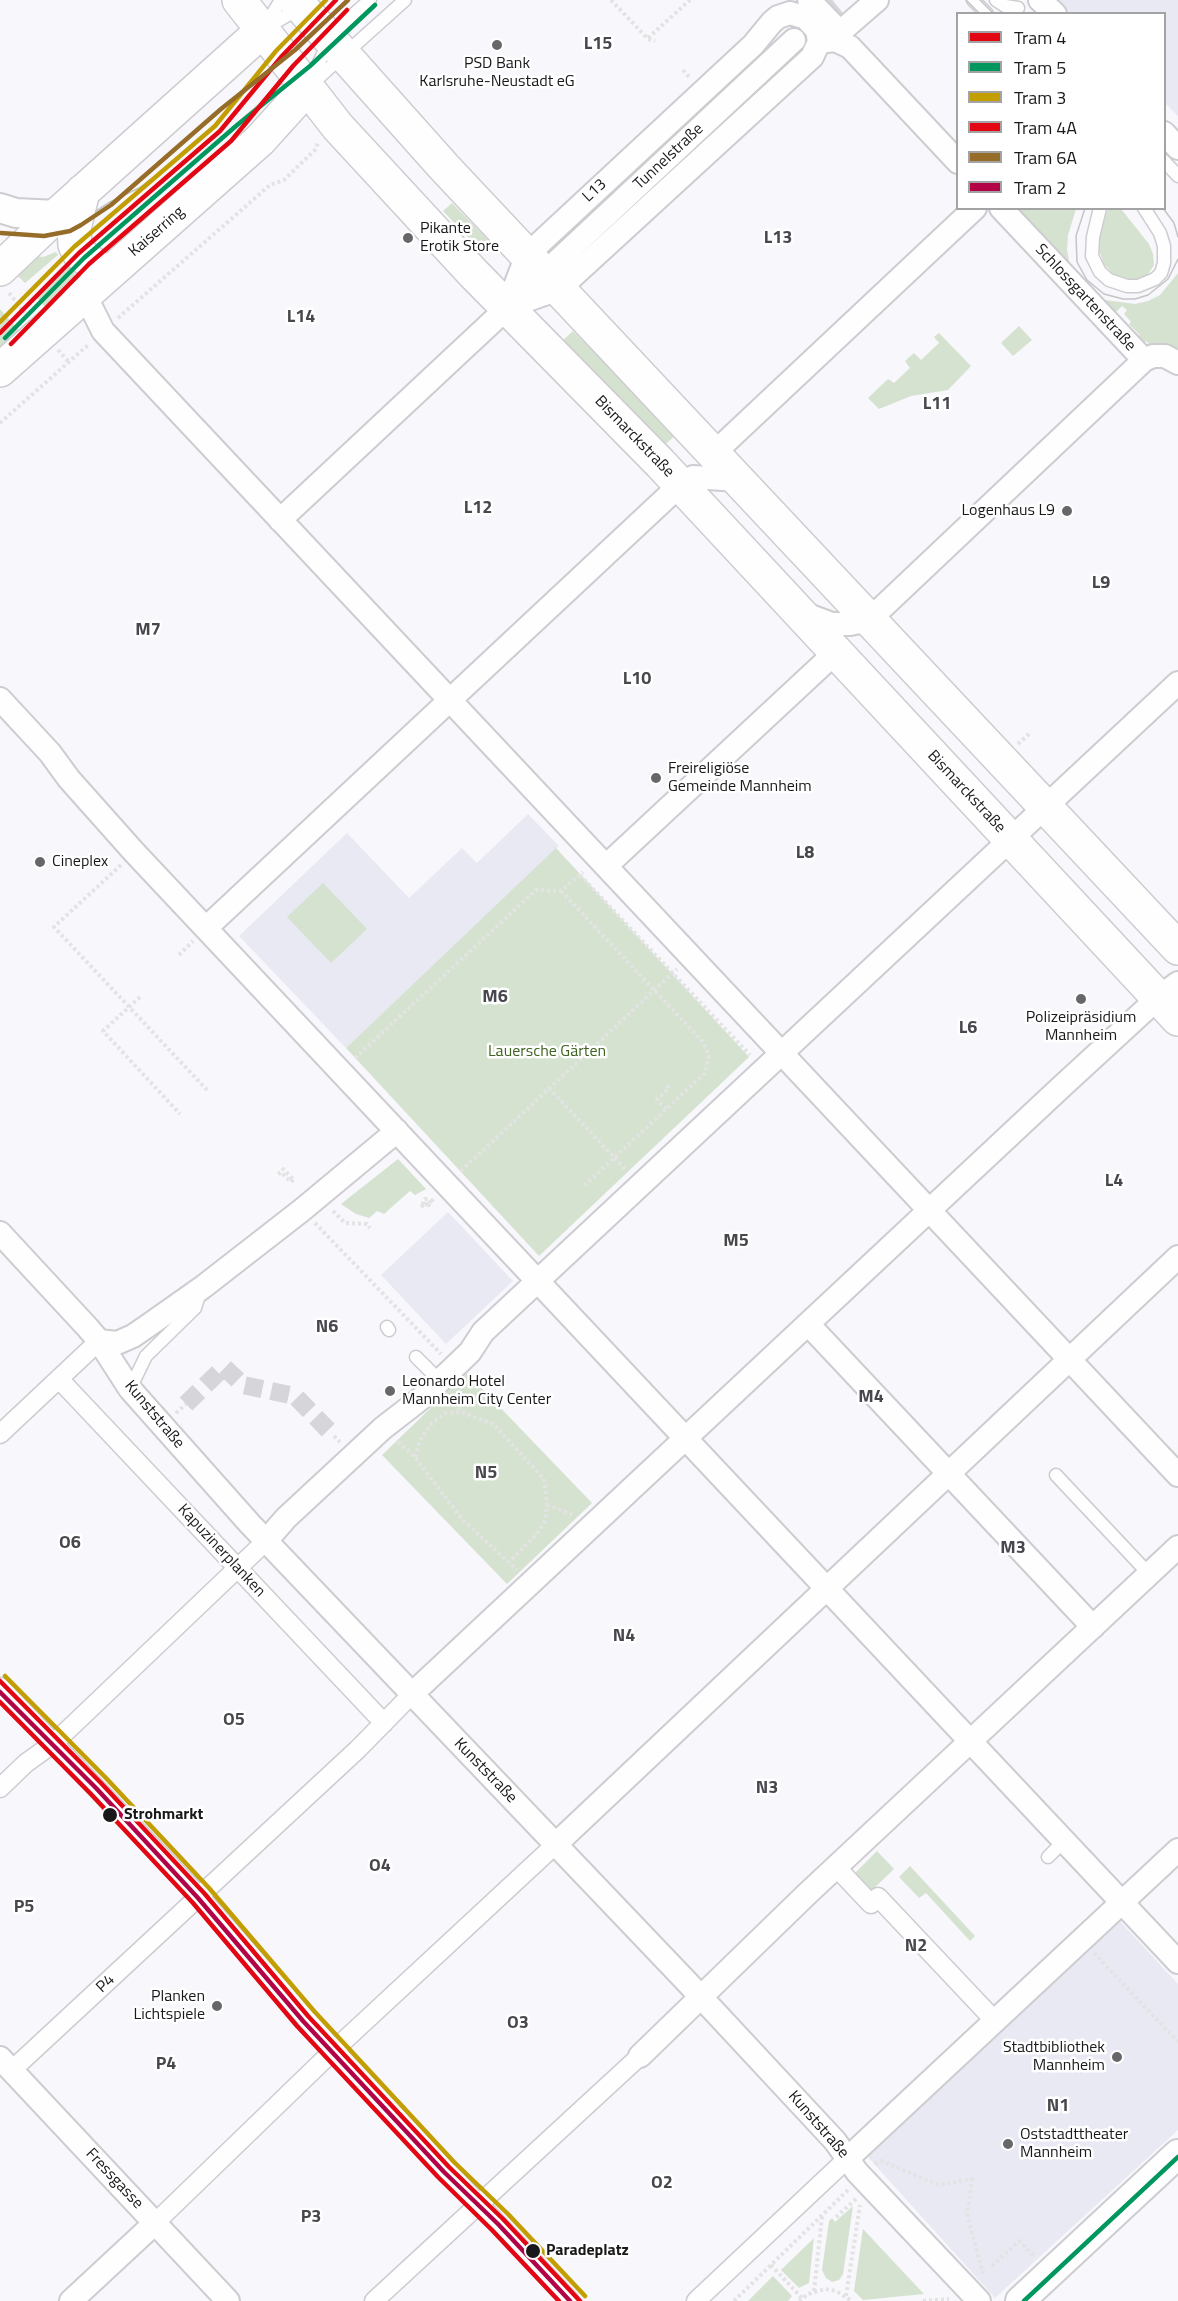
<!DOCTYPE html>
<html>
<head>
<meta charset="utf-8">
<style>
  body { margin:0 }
  #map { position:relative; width:1178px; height:2301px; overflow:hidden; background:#f7f7fc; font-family:"Titillium Web",sans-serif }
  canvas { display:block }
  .legend { position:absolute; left:956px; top:12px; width:210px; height:198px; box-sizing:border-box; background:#fff; border:2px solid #a3a3a4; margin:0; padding:8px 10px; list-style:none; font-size:18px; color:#19191b }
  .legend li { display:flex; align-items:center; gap:12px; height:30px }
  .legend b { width:30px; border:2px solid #a3a3a4 }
</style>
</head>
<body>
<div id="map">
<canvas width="1178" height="2301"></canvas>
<ul class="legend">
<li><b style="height:8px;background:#e30613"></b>Tram 4</li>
<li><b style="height:8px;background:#00975f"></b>Tram 5</li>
<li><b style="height:8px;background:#c39e03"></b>Tram 3</li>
<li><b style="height:8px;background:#e30613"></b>Tram 4A</li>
<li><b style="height:8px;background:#966c29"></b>Tram 6A</li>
<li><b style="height:8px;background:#b10346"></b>Tram 2</li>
</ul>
</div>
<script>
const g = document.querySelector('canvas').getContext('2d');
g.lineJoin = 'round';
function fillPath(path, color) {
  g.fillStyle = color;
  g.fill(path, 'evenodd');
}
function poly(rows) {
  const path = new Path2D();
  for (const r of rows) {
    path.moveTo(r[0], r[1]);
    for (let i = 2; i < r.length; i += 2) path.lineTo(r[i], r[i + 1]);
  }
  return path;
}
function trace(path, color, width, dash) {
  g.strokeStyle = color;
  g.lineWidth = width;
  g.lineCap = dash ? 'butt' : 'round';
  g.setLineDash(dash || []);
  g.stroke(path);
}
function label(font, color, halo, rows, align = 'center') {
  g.font = font + ' "Titillium Web",sans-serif';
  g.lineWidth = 5;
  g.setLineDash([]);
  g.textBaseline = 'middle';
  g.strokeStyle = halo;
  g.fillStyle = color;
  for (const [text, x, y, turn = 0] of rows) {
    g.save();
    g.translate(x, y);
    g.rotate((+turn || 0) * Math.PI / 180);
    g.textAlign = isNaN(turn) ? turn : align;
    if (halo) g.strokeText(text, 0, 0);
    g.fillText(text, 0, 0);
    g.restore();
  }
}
fillPath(poly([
  [1057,0,1178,0,1178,116,1165,103,1164,14,1071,13],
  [528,814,559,846,346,1048,239,936,347,833,409,898,462,848,477,863],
  [448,1212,513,1281,446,1344,381,1275],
  [1117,1918,1178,1984,1178,2130,995,2298,866,2155]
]), '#e9e9f4');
fillPath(poly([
  [282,83,282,85,270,97,134,215,132,213],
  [452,203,492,244,483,253,443,211],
  [1009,209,1076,209,1068,235,1067,250,1070,266],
  [1108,209,1121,209,1149,244,1153,254,1154,265,1146,277,1130,281,1121,279,1112,273,1104,264,1099,250,1099,236],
  [56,252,58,255,25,283,13,271,29,255,43,257],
  [68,267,74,270,75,276,46,308,37,298],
  [1178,273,1178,350,1175,353,1155,350,1146,341,1139,347,1134,342,1140,335,1129,324,1131,322,1124,314,1127,310,1122,306,1116,312,1124,321,1120,325,1100,305,1105,300,1135,304,1148,301,1160,295],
  [0,309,22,334,0,356],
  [1019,326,1032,340,1013,356,1001,343],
  [573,331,676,435,661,448,561,342],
  [939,333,971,366,948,390,911,396,879,409,868,398,888,379,894,383,910,368,905,361,914,353,921,360,939,343,934,337],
  [556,848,749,1057,539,1256,346,1048],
  [323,883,367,929,331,963,287,917],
  [398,1159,426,1189,415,1195,410,1191,384,1214,377,1211,369,1218,356,1214,341,1204],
  [467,1373,592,1503,507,1584,382,1455],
  [877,1851,894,1869,870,1892,853,1875],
  [910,1866,975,1936,970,1941,926,1893,919,1898,899,1877],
  [853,2206,843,2274,839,2280,832,2282,826,2278,822,2270,829,2221,832,2218,835,2222],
  [863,2229,924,2294,863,2300,854,2291],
  [814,2238,809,2283,799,2288,781,2270],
  [773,2276,792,2296,788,2301,748,2301]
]), '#d5e2cf');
trace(poly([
  [186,1404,224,1367,243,1385,295,1396,334,1436]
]), '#d6d6da', 18, [18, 9]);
trace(poly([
  [794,40,843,0]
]), '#d6d6da', 22, [22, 11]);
const service = poly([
  [973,0,987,14],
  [996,0,1005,6,1018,8],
  [265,26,281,0],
  [264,29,301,7],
  [310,82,330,39,346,21,370,0],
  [307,88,405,0],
  [1164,161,1178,176],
  [1100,208,1093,237,1092,256,1100,272,1109,280,1127,286,1138,286,1155,279,1161,273,1164,263,1164,246,1160,233,1144,208],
  [387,1327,389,1330],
  [416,1357,440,1381],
  [130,1389,146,1356,195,1308,200,1292],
  [1056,1475,1149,1574],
  [1048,1857,1064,1841]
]);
const pedestrian = poly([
  [59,1379,384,1723],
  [0,1434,99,1341],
  [0,1687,200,1897,334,2050,570,2301],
  [0,1788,26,1763,54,1743,266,1541],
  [836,1867,871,1904,878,1897,995,2021],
  [12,2070,358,1749,412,1694],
  [155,2223,334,2050,556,1844],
  [374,2301,640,2056],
  [696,2301,847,2159]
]);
const minor = poly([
  [809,0,835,27],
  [1040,0,1055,14],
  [790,13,806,18,817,30,819,42,812,57,559,289,507,307,527,255,753,45,772,22,778,17,790,13],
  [839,41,839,33,877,0],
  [819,42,835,40,850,47,958,162],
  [1164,133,1178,148],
  [1001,208,1144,360],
  [85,295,103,331,1178,1475],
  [713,454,975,208],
  [280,520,794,40],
  [805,614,832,624,850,624,869,620,1144,360,1153,356,1165,356,1178,363],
  [0,699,50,753,69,779,134,852,1178,1962],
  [606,866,836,652],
  [206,928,680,485,693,477,738,480],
  [0,1233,88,1328,99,1341,130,1389,250,1524,686,1981,835,2141,857,2172,979,2301],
  [808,1324,1093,1627],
  [99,1341,117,1343,133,1336,149,1325,203,1287,302,1210,397,1131],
  [266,1541,286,1518,383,1428,423,1397,470,1352,483,1332,1178,683],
  [412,1694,1058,1090,1158,998,1178,983],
  [556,1844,1178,1257],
  [640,2056,807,1894,1178,1547],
  [0,2058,228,2301],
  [847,2159,1178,1850],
  [71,2301,155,2223]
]);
const tertiary = poly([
  [0,208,16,213,57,215],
  [1020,2301,1178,2154]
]);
const primary = poly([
  [239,0,338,127,474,274,660,463,1178,1019],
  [295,0,444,167,1178,948],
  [83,191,74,229,75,245,79,253,107,275],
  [0,269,57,215,263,30],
  [0,370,260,140,307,88]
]);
trace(service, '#cdcdd1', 15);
trace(pedestrian, '#cdcdd1', 21);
trace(minor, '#cdcdd1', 26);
trace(tertiary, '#cdcdd1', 32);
trace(primary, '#cdcdd1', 36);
trace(poly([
  [611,0,648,39,655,41],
  [648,38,690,0],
  [683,70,690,78],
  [9,293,25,313],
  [118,318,270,185,284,180,316,149,318,142],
  [58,350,69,362],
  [0,423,88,345],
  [1018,744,1029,734],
  [121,865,54,927,207,1090],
  [580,875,750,1055],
  [561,891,703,1042,709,1056,705,1073,583,1187],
  [179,955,193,941],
  [140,997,103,1031,180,1114],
  [355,1058,536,890,561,891,583,872],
  [549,1088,626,1170],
  [666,1109,657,1100,669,1088,666,1083],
  [282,1168,293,1179],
  [461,1171,677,969],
  [278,1174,281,1172,291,1182,295,1178],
  [425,1204,429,1205,430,1202,429,1199,425,1199,423,1203,426,1205,429,1205,433,1199],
  [333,1211,345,1223,367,1224,370,1228],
  [315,1223,441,1354],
  [452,1397,461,1412],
  [176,1413,186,1404],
  [334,1436,340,1442],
  [398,1442,415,1457,461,1518,517,1570],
  [415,1457,420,1440,432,1423,446,1413,461,1412,493,1424,544,1479,547,1505,545,1521,536,1535,510,1561],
  [547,1505,574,1515],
  [1094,1953,1178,2042],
  [875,2164,881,2161,939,2185,972,2179,967,2214,983,2274],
  [836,2217,856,2199],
  [992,2264,993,2265,1019,2241,1035,2257],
  [771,2265,802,2298],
  [814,2291,822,2216],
  [846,2296,860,2205],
  [734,2301,848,2190],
  [799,2301,808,2294,825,2289,836,2291,852,2301],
  [923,2301,949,2299]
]), '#e3e3e4', 4, [3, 3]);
trace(service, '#fefeff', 12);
trace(pedestrian, '#fefeff', 18);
trace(minor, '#fefeff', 22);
trace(tertiary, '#fefeff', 28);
trace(primary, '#fefeff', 33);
trace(poly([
  [966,0,980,14],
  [980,0,994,14],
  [1085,208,1076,236,1077,262,1087,280,1104,294,1123,299,1135,299,1148,295,1168,279,1178,259],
  [1163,208,1174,223,1178,237],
  [96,211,110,202,139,188,151,179]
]), '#c5c5c6', 1.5);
trace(poly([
  [421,1207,425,1204]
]), '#e3e3e4', 4, [3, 3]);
trace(poly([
  [0,333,79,253,220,131,282,56,336,0],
  [0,1681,101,1783,204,1893,308,2016,449,2167,503,2219,580,2301]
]), '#e30613', 4.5);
trace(poly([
  [5,338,84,258,236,126,310,66,375,5],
  [1024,2301,1178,2157]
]), '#00975f', 4.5);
trace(poly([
  [0,322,74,247,215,126,276,51,326,0],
  [5,1676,106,1778,209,1888,314,2011,454,2162,508,2214,585,2296]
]), '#c39e03', 4.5);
trace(poly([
  [11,344,89,264,231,141,293,66,347,10],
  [0,1702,90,1793,193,1903,297,2026,438,2177,492,2230,559,2301]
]), '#e30613', 4.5);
trace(poly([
  [1,233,44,236,70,231,81,225,111,205,221,109,295,50,348,0]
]), '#966c29', 4.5);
trace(poly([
  [0,1692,96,1788,198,1898,303,2021,444,2172,498,2224,570,2301]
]), '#b10346', 4.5);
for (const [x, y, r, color] of [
  [497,45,6,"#67676a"],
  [408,238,6,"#67676a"],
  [1067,511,6,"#67676a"],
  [656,778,6,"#67676a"],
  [40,862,6,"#67676a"],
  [1081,999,6,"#67676a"],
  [390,1391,6,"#67676a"],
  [110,1815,8,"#19191b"],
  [217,2006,6,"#67676a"],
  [1117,2057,6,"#67676a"],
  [1008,2144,6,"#67676a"],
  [533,2251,8,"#19191b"]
]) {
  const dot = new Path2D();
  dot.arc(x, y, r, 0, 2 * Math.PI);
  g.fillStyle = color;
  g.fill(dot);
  trace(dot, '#fff', 2);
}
label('16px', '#19191b', '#fff', [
  ["PSD Bank",497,64,"center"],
  ["Karlsruhe-Neustadt eG",497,82,"center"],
  ["Pikante",420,229],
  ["Erotik Store",420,247],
  ["Logenhaus L9",1055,511,"right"],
  ["Freireligiöse",668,769],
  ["Gemeinde Mannheim",668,787],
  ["Cineplex",52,862],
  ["Polizeipräsidium",1081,1018,"center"],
  ["Mannheim",1081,1036,"center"],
  ["Leonardo Hotel",402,1382],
  ["Mannheim City Center",402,1400],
  ["Planken",205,1997,"right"],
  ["Lichtspiele",205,2015,"right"],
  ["Stadtbibliothek",1105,2048,"right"],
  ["Mannheim",1105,2066,"right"],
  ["Oststadttheater",1020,2135],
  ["Mannheim",1020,2153]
], 'left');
label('16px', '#19191b', '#fff', [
  ["Tunnelstraße",669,157,-43],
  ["L13",595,191,-43],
  ["Kaiserring",157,232,-41],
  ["Schlossgartenstraße",1085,298,47],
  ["Bismarckstraße",634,437,46],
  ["Bismarckstraße",966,792,47],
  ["Kunststraße",154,1415,50],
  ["Kapuzinerplanken",221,1551,47],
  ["Kunststraße",485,1771,46],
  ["P4",106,1984,-43],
  ["Kunststraße",818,2125,49],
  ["Fressgasse",114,2179,47]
]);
label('16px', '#406322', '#fff', [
  ["Lauersche Gärten",547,1052]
]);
label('bold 16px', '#19191b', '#fff', [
  ["Strohmarkt",124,1815],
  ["Paradeplatz",546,2251]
], 'left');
label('bold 18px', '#47474d', '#fff', [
  ["L15",598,45],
  ["L13",778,239],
  ["L14",301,318],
  ["L11",937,405],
  ["L12",478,509],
  ["L9",1101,584],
  ["M7",148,631],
  ["L10",637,680],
  ["L8",805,854],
  ["M6",495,998],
  ["L6",968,1029],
  ["L4",1114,1182],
  ["M5",736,1242],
  ["N6",327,1328],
  ["M4",871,1398],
  ["N5",486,1474],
  ["O6",70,1544],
  ["M3",1013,1549],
  ["N4",624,1637],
  ["O5",234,1721],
  ["N3",767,1789],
  ["O4",380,1867],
  ["P5",24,1908],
  ["N2",916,1947],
  ["O3",518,2024],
  ["P4",166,2065],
  ["N1",1058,2107],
  ["O2",662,2184],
  ["P3",311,2218]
]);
</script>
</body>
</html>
